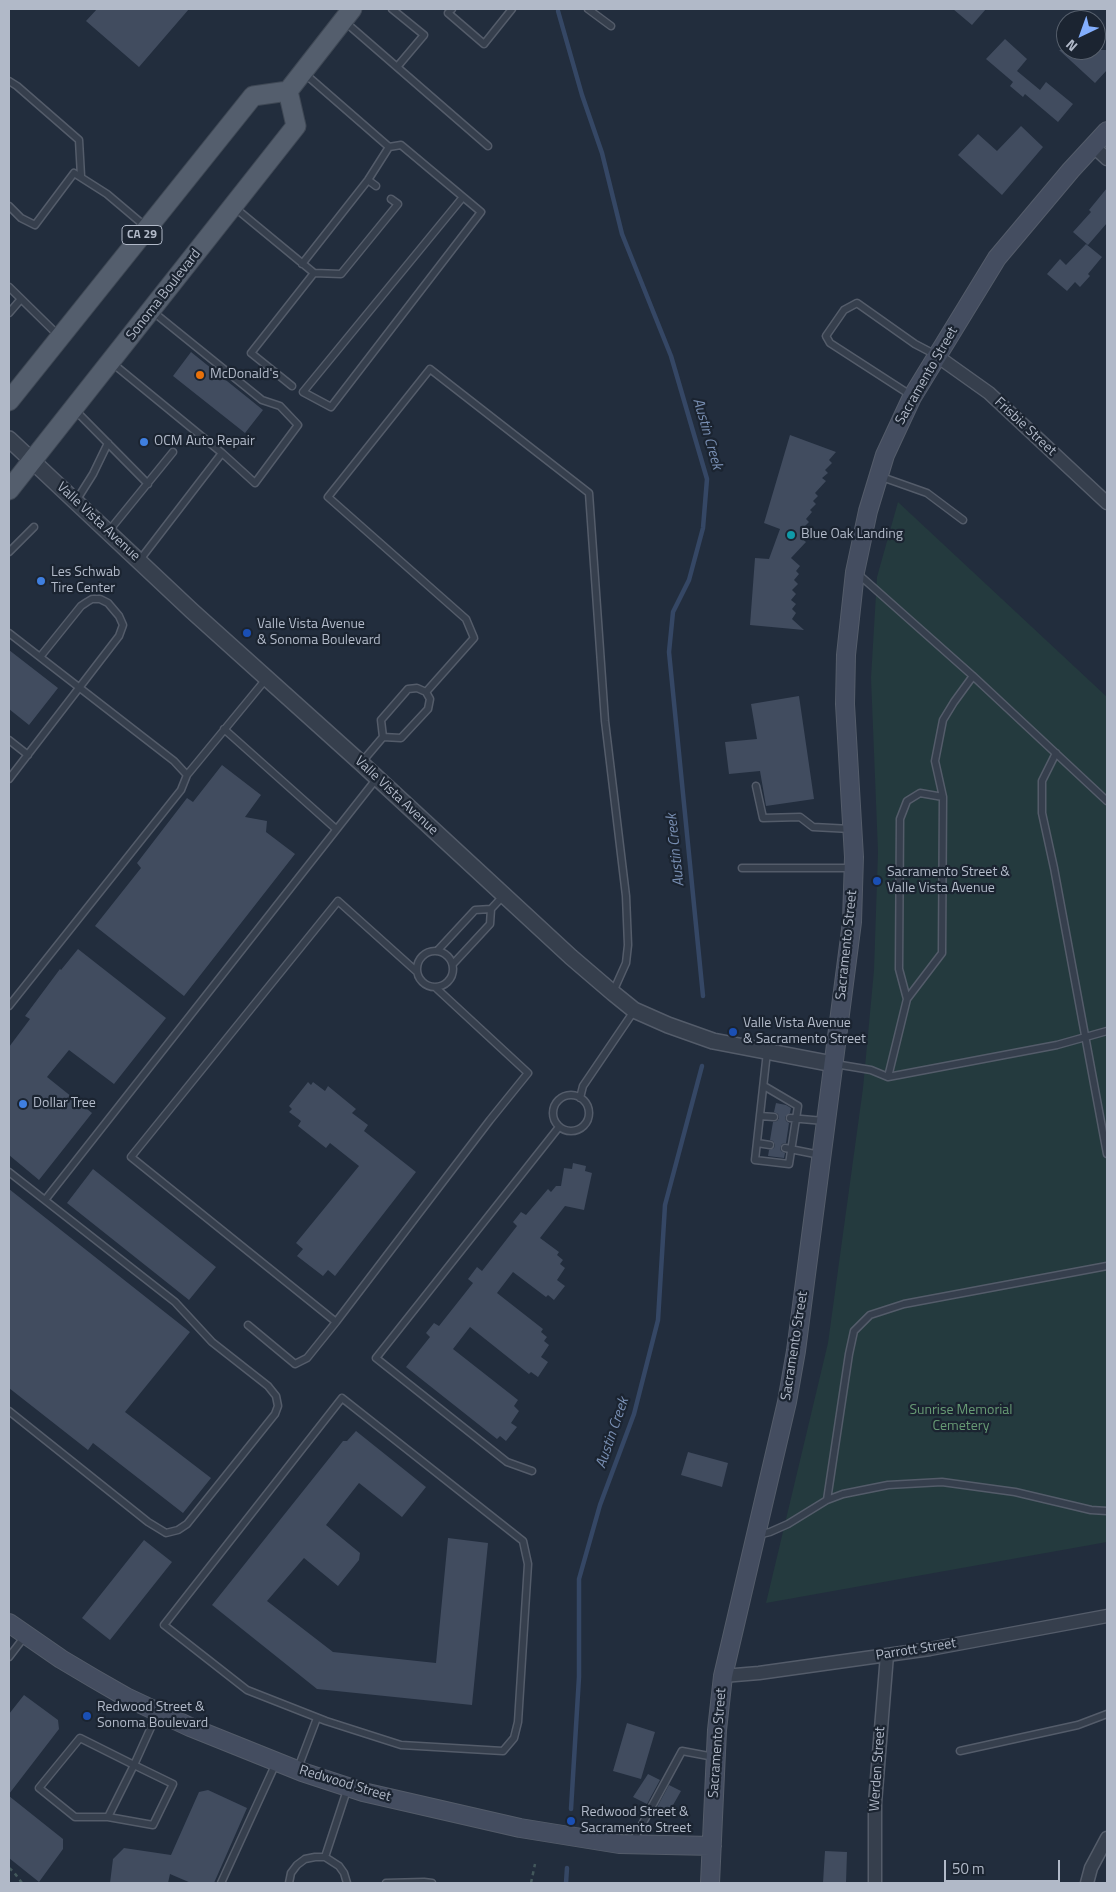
<!DOCTYPE html>
<html>
<head>
<meta charset="utf-8">
<style>
  body { margin:0 }
  #map { position:relative; width:1116px; height:1892px; overflow:hidden; background:#222d3d; font-family:"Titillium Web",sans-serif }
  canvas { display:block }
  .frame { position:absolute; inset:0; border:10px solid #b1b9c8; pointer-events:none }
  .north { position:absolute; left:1056px; top:10px; width:50px; height:50px; box-sizing:border-box; background:#1b2431; border:1px solid #57606d; border-radius:50%; rotate:222deg; font-size:14px; font-weight:700; line-height:20px; text-align:center; color:#b1b9c8 }
  .north::after { content:''; display:block; margin:auto; width:18px; height:22px; background:#83aefc; clip-path:polygon(50% 0,100% 100%,50% 72%,0 100%) }
  .scale { position:absolute; left:944px; top:1860px; width:116px; height:22px; box-sizing:border-box; border:2px solid #b1b9c8; border-top:0; padding-left:6px; font-size:15px; line-height:18px; white-space:nowrap; color:#b1b9c8; -webkit-text-stroke:4px #1b2431; paint-order:stroke }
</style>
</head>
<body>
<div id="map">
<canvas width="1116" height="1892"></canvas>
<div class="frame"></div>
<div class="north">N</div>
<div class="scale">50 m</div>
</div>
<script>
const g = document.querySelector('canvas').getContext('2d');
g.lineJoin = 'round';
function fillPath(path, color) {
  g.fillStyle = color;
  g.fill(path, 'evenodd');
}
function poly(rows) {
  const path = new Path2D();
  for (const r of rows) {
    if (r.length === 3) {
      path.moveTo(r[0] + r[2], r[1]);
      path.arc(r[0], r[1], r[2], 0, 2 * Math.PI);
      continue;
    }
    path.moveTo(r[0], r[1]);
    for (let i = 2; i < r.length; i += 2) path.lineTo(r[i], r[i + 1]);
  }
  return path;
}
function trace(path, color, width, dash) {
  g.strokeStyle = color;
  g.lineWidth = width;
  g.lineCap = dash ? 'butt' : 'round';
  g.setLineDash(dash || []);
  g.stroke(path);
}
function label(font, color, halo, rows, align = 'center') {
  g.font = font + ' "Titillium Web",sans-serif';
  g.lineWidth = 4.5;
  g.setLineDash([]);
  g.textBaseline = 'middle';
  g.strokeStyle = halo;
  g.fillStyle = color;
  for (const [text, x, y, turn = 0] of rows) {
    g.save();
    g.translate(x, y);
    g.rotate((+turn || 0) * Math.PI / 180);
    g.textAlign = isNaN(turn) ? turn : align;
    if (halo) g.strokeText(text, 0, 0);
    g.fillText(text, 0, 0);
    g.restore();
  }
}
fillPath(poly([
  [898,502,1107,697,1107,1542,766,1603,828,1343,863,1088,874,970,878,852,871,678,877,577]
]), '#243a3e');
trace(poly([
  [558,11,582,95,602,153,622,234,671,356,707,479,703,528,689,580,673,612,669,652,703,996],
  [571,1809,579,1677,579,1579,600,1505,634,1414,658,1320,665,1205,702,1066],
  [566,1883,567,1868]
]), '#354765', 4.5);
fillPath(poly([
  [97,9,189,9,139,67,86,21],
  [953,9,986,9,972,25],
  [1005,39,1027,59,1017,71,1040,90,1046,82,1073,104,1058,122,1025,94,1023,97,1010,86,1013,82,986,59],
  [1059,50,1107,50,1107,70,1095,83],
  [1021,126,1043,147,1002,195,958,155,978,134,997,151],
  [1107,188,1107,223,1088,245,1073,232,1091,212,1089,210],
  [1086,244,1102,257,1088,274,1090,276,1080,287,1075,282,1067,291,1047,274,1060,259,1066,265],
  [191,352,263,410,245,433,173,376],
  [790,435,836,452,829,460,832,463,825,470,828,473,822,478,826,481,815,493,818,496,813,501,816,504,810,510,812,512,806,519,809,522,803,528,807,532,801,538,806,542,791,558,800,566,796,571,799,574,794,580,798,584,792,590,796,594,791,600,796,604,792,609,796,613,792,619,804,630,750,625,755,558,769,559,780,529,764,523],
  [9,650,58,688,29,725,9,709],
  [799,696,814,799,766,806,760,771,729,774,725,742,757,739,751,704],
  [222,765,261,795,245,817,267,821,266,832,295,854,184,996,95,926,141,868,137,863,187,798,193,802],
  [78,949,166,1018,114,1084,69,1050,47,1077,92,1113,39,1180,9,1155,9,1047,30,1019,25,1016,60,969,61,970],
  [308,1082,311,1085,313,1082,325,1091,328,1086,356,1109,352,1113,368,1125,364,1131,416,1172,335,1276,328,1270,323,1276,297,1256,303,1249,296,1243,359,1166,330,1143,326,1148,298,1126,301,1121,289,1112,292,1109,289,1106],
  [776,1103,786,1105,791,1108,790,1113,785,1117,786,1121,789,1123,786,1143,782,1144,780,1148,781,1151,785,1153,784,1158,768,1156,769,1150,774,1148,775,1145,773,1141,770,1140,773,1122,777,1121,779,1118,778,1114,774,1112],
  [573,1163,586,1166,585,1171,592,1173,584,1210,565,1206,540,1238,559,1252,557,1255,563,1260,560,1264,565,1268,557,1280,565,1286,554,1300,548,1295,546,1297,513,1272,497,1293,543,1329,541,1332,547,1337,544,1341,549,1345,541,1357,548,1362,538,1377,531,1372,529,1374,470,1327,453,1349,518,1400,514,1406,519,1411,511,1423,517,1427,506,1441,500,1436,497,1439,406,1367,430,1337,426,1333,434,1323,439,1326,473,1283,468,1279,477,1267,482,1271,517,1226,513,1222,521,1212,526,1215,548,1189,551,1192,556,1186,561,1186,564,1168,572,1169],
  [93,1169,216,1267,189,1300,67,1203],
  [9,1189,190,1332,125,1412,211,1478,183,1513,93,1443,88,1450,9,1388],
  [356,1431,426,1487,402,1517,359,1483,326,1525,360,1553,359,1560,338,1586,304,1558,267,1601,333,1652,436,1663,448,1538,488,1543,472,1705,317,1689,212,1605,343,1441,347,1441],
  [688,1452,728,1463,722,1487,681,1475],
  [144,1540,172,1562,110,1640,82,1618],
  [24,1695,58,1720,59,1729,9,1794,9,1714],
  [627,1723,655,1732,641,1779,613,1771],
  [648,1774,660,1780,647,1804,633,1797],
  [669,1785,681,1791,668,1814,656,1809],
  [208,1790,247,1808,214,1883,191,1883,170,1874,168,1883,110,1883,113,1859,124,1848,171,1855,199,1792],
  [9,1796,63,1839,63,1849,39,1882,9,1858],
  [825,1851,847,1852,846,1883,823,1883]
]), '#414c5f');
const service = poly([
  [392,9,424,35,397,67],
  [452,9,448,13,484,44,512,9],
  [588,9,611,26],
  [344,21,488,146],
  [304,73,389,147,401,145,481,212,331,407,303,392,463,197],
  [9,81,17,86,79,140,81,176],
  [368,180,376,186],
  [9,206,21,218,35,225,74,173,107,194,146,227],
  [234,207,314,273,251,353,292,386],
  [302,264,368,180,389,147],
  [314,273,341,274,398,204,391,199],
  [9,287,59,336],
  [152,311,262,400,280,406,298,425,255,483,222,453],
  [9,313,21,299],
  [111,362,222,453,139,561],
  [912,396,830,343,826,336,844,310,857,303,915,344,936,355],
  [75,410,148,484],
  [879,476,927,493,963,520],
  [76,501,93,474,108,443],
  [108,532,173,452],
  [9,552,34,527],
  [857,573,973,676,1107,801],
  [9,633,174,761,187,775,181,790,9,1006],
  [426,692,474,638,466,619,328,497,430,369,589,493,605,721,626,896,628,945,626,963,613,992],
  [224,729,336,829],
  [9,740,28,755],
  [1056,753,1042,781,1042,813,1054,868,1107,1154],
  [361,763,383,737,381,720,408,689,417,688,426,692,430,699,428,709,401,738,383,737],
  [187,775,266,679],
  [9,779,119,636,123,625,119,616,108,603,100,599,92,599,87,602,81,606,40,657],
  [756,786,763,818,800,817,813,827,851,829],
  [742,868,852,868],
  [438,950,475,910,491,909],
  [435,969,18],
  [453,964,490,924,491,909,504,895],
  [907,999,899,969,900,819,907,801,920,793,943,797],
  [835,1064,871,1070,888,1077,1057,1045,1107,1031],
  [888,1077,907,999,942,953,943,797,935,761,943,720,954,702,973,676],
  [764,1086,798,1106,789,1164,755,1160,767,1052],
  [571,1113,18],
  [580,1098,583,1086,634,1011],
  [760,1116,774,1117],
  [790,1118,824,1121],
  [757,1143,770,1145],
  [785,1148,820,1155],
  [9,1172,175,1302,212,1342,268,1386,276,1396,278,1406,275,1414,187,1524,178,1530,166,1533,148,1522,9,1411],
  [45,1200,377,778],
  [336,1322,490,1120,528,1073,435,987],
  [248,1325,295,1364,307,1358,336,1322,131,1157,338,901,416,971],
  [342,1398,523,1541,528,1564,518,1722,514,1738,503,1751,401,1745,326,1721,247,1690,164,1625,342,1398],
  [532,1471,507,1462,376,1358,559,1127],
  [827,1500,849,1354,854,1331,870,1315,904,1304,1107,1266],
  [758,1535,770,1532,788,1524,827,1500,843,1494,888,1485,942,1482,1015,1492,1091,1510,1107,1511],
  [9,1657,25,1636],
  [960,1751,1078,1725,1107,1714],
  [298,1768,317,1718],
  [108,1817,134,1765,173,1784,153,1825,108,1817,75,1817,39,1788,80,1738,134,1765,157,1714],
  [632,1843,682,1751,714,1757],
  [325,1857,348,1787],
  [221,1883,276,1763],
  [289,1883,291,1873,297,1865,305,1859,315,1857,325,1857,339,1866,344,1873,347,1883],
  [386,1883,424,1882,432,1883]
]);
const minor = poly([
  [1093,146,1107,159],
  [937,356,989,393,1107,503],
  [723,1676,759,1673,930,1649,1107,1616],
  [875,1883,875,1803,887,1655],
  [1087,1883,1091,1868,1107,1838]
]);
const tertiary = poly([
  [9,439,192,611,361,763,571,957,613,993,634,1010,668,1025,713,1041,833,1064]
]);
const secondary = poly([
  [9,1623,61,1659,93,1678,126,1697,190,1727,302,1772,363,1792,520,1828,619,1844,712,1846],
  [710,1883,717,1730,723,1676,787,1402,796,1351,852,922,854,857,845,704,846,655,855,572,868,511,885,455,912,397,997,258,1071,170,1107,131]
]);
const primary = poly([
  [9,401,253,96,288,91,352,9],
  [9,490,296,126,288,91]
]);
trace(service, '#545c6a', 9);
trace(minor, '#545c6a', 15);
trace(tertiary, '#545c6a', 18);
trace(secondary, '#545c6a', 20);
trace(primary, '#3f4855', 21);
trace(poly([
  [9,1868,13,1871,22,1883],
  [531,1883,535,1864]
]), '#42575b', 2.5, [4, 4]);
trace(service, '#363f4d', 6);
trace(minor, '#363f4d', 12);
trace(tertiary, '#363f4d', 15);
trace(secondary, '#444d60', 18);
trace(primary, '#545e6d', 19);
for (const [x, y, r, color] of [
  [200,375,5,"#e8710a"],
  [144,442,5,"#3f7fe0"],
  [791,535,5,"#0f9aa8"],
  [41,581,5,"#3f7fe0"],
  [247,633,5,"#1a4fb4"],
  [877,881,5,"#1a4fb4"],
  [733,1032,5,"#1a4fb4"],
  [23,1104,5,"#3f7fe0"],
  [87,1716,5,"#1a4fb4"],
  [571,1821,5,"#1a4fb4"]
]) {
  const dot = new Path2D();
  dot.arc(x, y, r, 0, 2 * Math.PI);
  g.fillStyle = color;
  g.fill(dot);
  trace(dot, '#1b2431', 2);
}
for (const [x, y, w] of [
  [142,235,40]
]) {
  const box = new Path2D();
  box.roundRect(x - w / 2, y - 9.5, w, 19, 4);
  g.fillStyle = '#1b2431';
  g.fill(box);
  trace(box, '#b1b9c8', 1);
}
label('bold 12px', '#b1b9c8', null, [
  ["CA 29",142,235]
]);
label('14px', '#b1b9c8', '#1b2431', [
  ["Sonoma Boulevard",164,295,-52],
  ["Sacramento Street",927,376,-60],
  ["Frisbie Street",1025,427,43],
  ["Valle Vista Avenue",98,522,43],
  ["Valle Vista Avenue",396,796,43],
  ["Sacramento Street",847,945,-84],
  ["Sacramento Street",795,1346,-81],
  ["Parrott Street",916,1650,-9],
  ["Sacramento Street",718,1743,-86],
  ["Werden Street",878,1769,-86],
  ["Redwood Street",345,1784,17]
]);
label('14px', '#b1b9c8', '#1b2431', [
  ["McDonald's",210,375],
  ["OCM Auto Repair",154,442],
  ["Blue Oak Landing",801,535],
  ["Les Schwab",51,573],
  ["Tire Center",51,589],
  ["Valle Vista Avenue",257,625],
  ["& Sonoma Boulevard",257,641],
  ["Sacramento Street &",887,873],
  ["Valle Vista Avenue",887,889],
  ["Valle Vista Avenue",743,1024],
  ["& Sacramento Street",743,1040],
  ["Dollar Tree",33,1104],
  ["Redwood Street &",97,1708],
  ["Sonoma Boulevard",97,1724],
  ["Redwood Street &",581,1813],
  ["Sacramento Street",581,1829]
], 'left');
label('14px', '#679a74', '#1b2431', [
  ["Sunrise Memorial",961,1411],
  ["Cemetery",961,1427]
]);
label('italic 15px', '#788eb2', '#1b2431', [
  ["Austin Creek",707,434,74],
  ["Austin Creek",676,850,-96],
  ["Austin Creek",613,1433,-71]
]);
</script>
</body>
</html>
